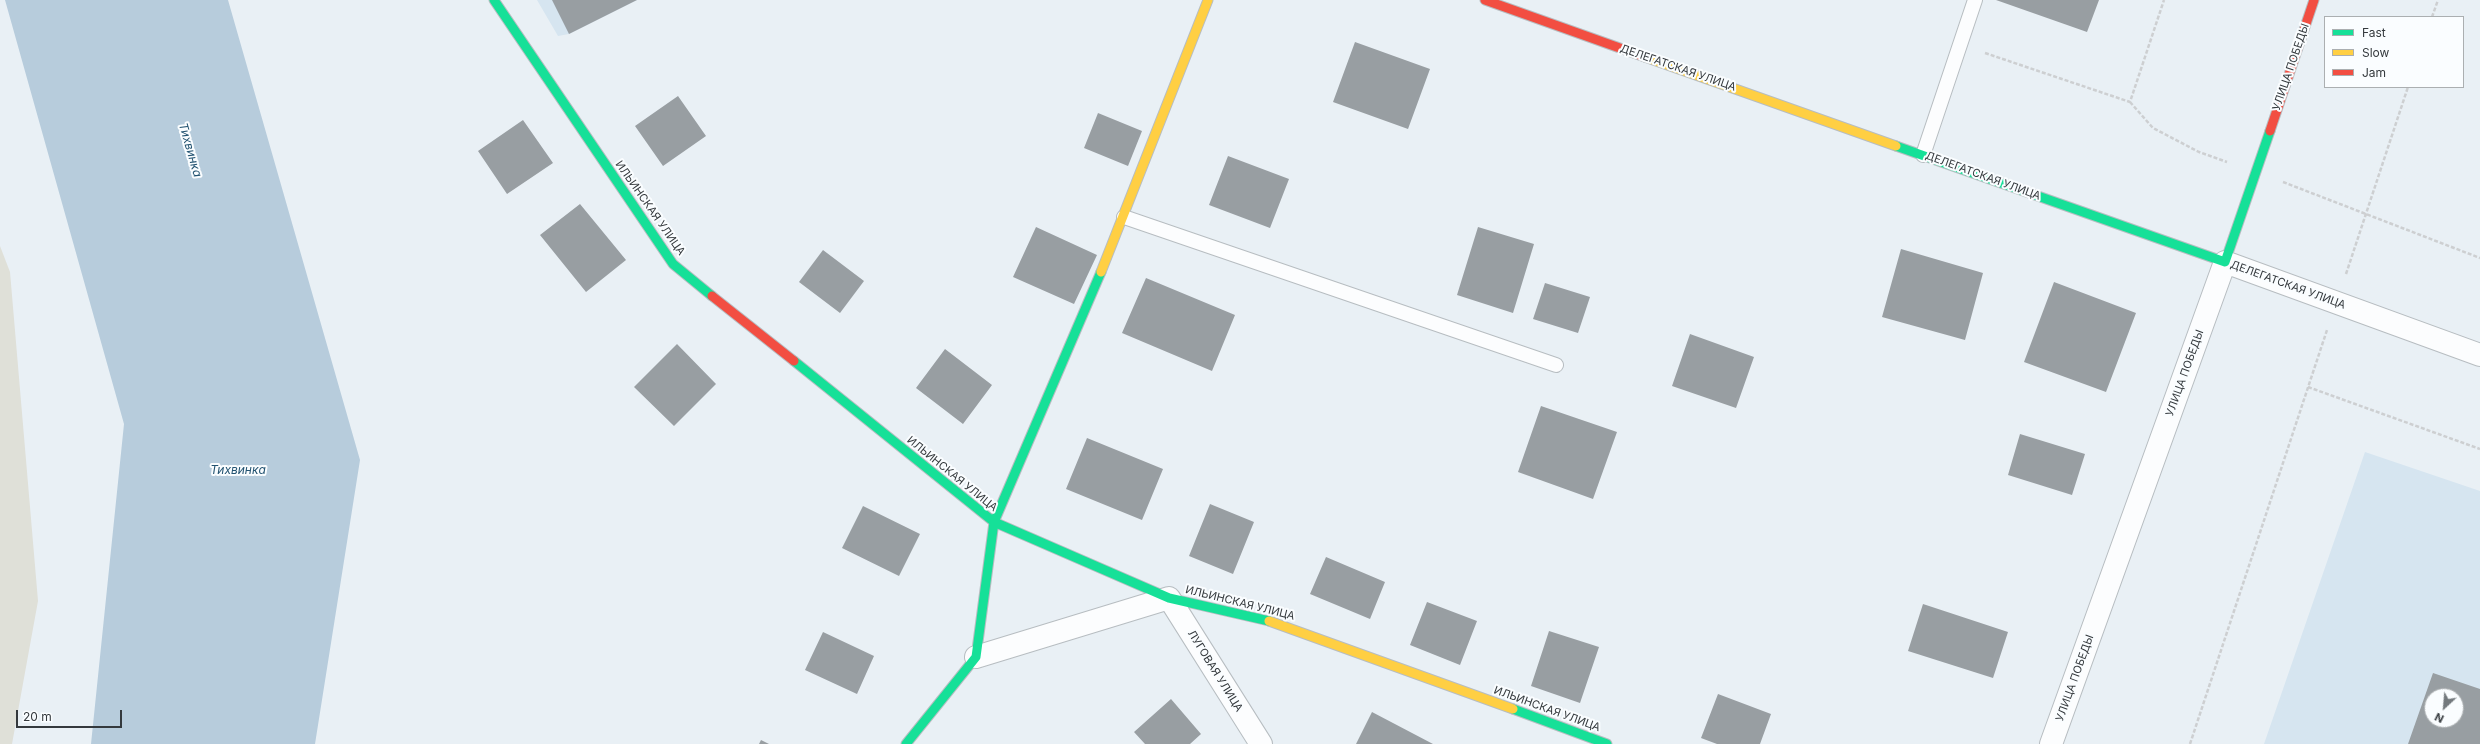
<!DOCTYPE html>
<html>
<head>
<meta charset="utf-8">
<style>
  body { margin:0 }
  #map { position:relative; width:2480px; height:744px; overflow:hidden; background:#e9f0f5; font-family:Inter,sans-serif }
  canvas { display:block }
  .legend { position:absolute; left:2324px; top:16px; width:140px; height:72px; box-sizing:border-box; background:#fafdff; border:1px solid #abafb1; margin:0; padding:5px 7px; list-style:none; font-size:12px; color:#34393d }
  .legend li { display:flex; align-items:center; gap:8px; height:20px }
  .legend b { width:20px; border:1px solid #abafb1 }
  .north { position:absolute; left:2424px; top:688px; width:40px; height:40px; box-sizing:border-box; background:#fafdff; border:1px solid #abafb1; border-radius:50%; rotate:206deg; font-size:11px; font-weight:700; line-height:16px; text-align:center; color:#34393d }
  .north::after { content:''; display:block; margin:auto; width:14px; height:18px; background:#73797d; clip-path:polygon(50% 0,100% 100%,50% 72%,0 100%) }
  .scale { position:absolute; left:16px; top:710px; width:106px; height:18px; box-sizing:border-box; border:2px solid #34393d; border-top:0; padding-left:5px; font-size:12px; line-height:14px; white-space:nowrap; color:#34393d; -webkit-text-stroke:3px #fafdff; paint-order:stroke }
</style>
</head>
<body>
<div id="map">
<canvas width="2480" height="744"></canvas>
<ul class="legend">
<li><b style="height:5px;background:#16e098"></b>Fast</li>
<li><b style="height:5px;background:#ffcf43"></b>Slow</li>
<li><b style="height:5px;background:#f24e42"></b>Jam</li>
</ul>
<div class="north">N</div>
<div class="scale">20 m</div>
</div>
<script>
const g = document.querySelector('canvas').getContext('2d');
g.lineJoin = 'round';
function fillPath(path, color) {
  g.fillStyle = color;
  g.fill(path, 'evenodd');
}
function poly(rows) {
  const path = new Path2D();
  for (const r of rows) {
    path.moveTo(r[0], r[1]);
    for (let i = 2; i < r.length; i += 2) path.lineTo(r[i], r[i + 1]);
  }
  return path;
}
function trace(path, color, width, dash) {
  g.strokeStyle = color;
  g.lineWidth = width;
  g.lineCap = dash ? 'butt' : 'round';
  g.setLineDash(dash || []);
  g.stroke(path);
}
function label(font, color, halo, rows, align = 'center') {
  g.font = font + ' Inter,sans-serif';
  g.lineWidth = 4;
  g.setLineDash([]);
  g.textBaseline = 'middle';
  g.strokeStyle = halo;
  g.fillStyle = color;
  for (const [text, x, y, turn = 0] of rows) {
    g.save();
    g.translate(x, y);
    g.rotate((+turn || 0) * Math.PI / 180);
    g.textAlign = isNaN(turn) ? turn : align;
    if (halo) g.strokeText(text, 0, 0);
    g.fillText(text, 0, 0);
    g.restore();
  }
}
fillPath(poly([
  [537,0,637,0,569,34,558,36],
  [2365,452,2480,491,2480,744,2264,744],
  [2432,696,2456,696,2456,720,2432,720]
]), '#d6e5f0');
fillPath(poly([
  [0,246,10,272,38,601,12,744,0,744]
]), '#dfe0d8');
fillPath(poly([
  [5,0,228,0,360,460,315,744,91,744,124,424]
]), '#b7ccdc');
fillPath(poly([
  [552,0,637,0,569,34],
  [1996,0,2099,0,2087,32],
  [1355,42,1430,69,1408,129,1333,102],
  [678,96,706,136,663,166,635,126],
  [1098,113,1142,131,1128,166,1084,148],
  [523,120,553,163,507,194,478,151],
  [1228,156,1289,179,1270,228,1209,205],
  [580,204,626,260,586,292,540,235],
  [1036,227,1097,255,1074,304,1013,277],
  [1478,227,1534,244,1513,313,1457,295],
  [1901,249,1983,273,1965,340,1882,317],
  [823,250,864,281,840,313,799,282],
  [1146,278,1235,315,1212,371,1122,333],
  [2054,282,2136,313,2106,392,2024,362],
  [1545,283,1590,297,1578,333,1533,319],
  [1690,334,1754,357,1736,408,1672,386],
  [677,344,716,384,674,426,634,387],
  [945,349,992,385,963,424,916,388],
  [1541,406,1617,432,1593,499,1518,472],
  [2020,434,2085,454,2072,495,2008,475],
  [1087,438,1163,469,1142,520,1066,489],
  [1210,504,1254,522,1233,574,1189,556],
  [863,506,920,534,899,576,842,548],
  [1326,557,1385,582,1370,619,1310,594],
  [1427,602,1477,621,1460,665,1410,645],
  [1923,604,2008,632,1993,678,1908,651],
  [1549,631,1599,647,1580,703,1531,686],
  [823,632,874,656,857,694,805,670],
  [2433,673,2480,689,2480,744,2408,744],
  [2432,696,2456,696,2456,720,2432,720],
  [1718,694,1771,714,1760,744,1717,744,1701,738],
  [1171,699,1201,734,1190,744,1145,744,1134,732],
  [1372,712,1433,744,1356,744],
  [761,740,769,744,759,744]
]), '#989ea2');
const lane = poly([
  [1923,155,1975,0],
  [1124,217,1556,365]
]);
const street = poly([
  [976,657,1169,598,1261,744],
  [2051,744,2225,262,2480,355]
]);
const fast = poly([
  [494,0,673,264,712,296],
  [1896,146,2225,262,2270,131],
  [794,361,994,522,1169,598,1269,621],
  [1513,709,1607,744],
  [906,744,976,657,994,522,1101,272]
]);
const slow = poly([
  [1645,57,1896,146],
  [1101,272,1208,0],
  [1269,621,1513,709]
]);
const jam = poly([
  [1485,0,1645,57],
  [2270,131,2314,0],
  [712,296,794,361]
]);
trace(lane, '#b7bdc1', 16);
trace(street, '#b7bdc1', 24);
trace(fast, '#b7bdc1', 11);
trace(slow, '#b7bdc1', 11);
trace(jam, '#b7bdc1', 11);
trace(poly([
  [2432,17,2438,0],
  [1985,53,2130,102,2164,0],
  [2130,102,2153,128,2199,152,2227,162],
  [2283,182,2480,258],
  [2346,274,2408,87],
  [2308,387,2480,449],
  [2190,744,2327,330]
]), '#cdcfd1', 2.5, [4, 2]);
trace(lane, '#fcfdfe', 14);
trace(street, '#fcfdfe', 22);
trace(fast, '#16e098', 9);
trace(slow, '#ffcf43', 9);
trace(jam, '#f24e42', 9);
label('11px', '#34393d', '#fafdff', [
  ["УЛИЦА ПОБЕДЫ",2291,67,-71],
  ["ДЕЛЕГАТСКАЯ УЛИЦА",1678,68,19],
  ["ДЕЛЕГАТСКАЯ УЛИЦА",1983,176,20],
  ["ИЛЬИНСКАЯ УЛИЦА",650,208,55],
  ["ДЕЛЕГАТСКАЯ УЛИЦА",2288,285,20],
  ["УЛИЦА ПОБЕДЫ",2185,373,-70],
  ["ИЛЬИНСКАЯ УЛИЦА",952,474,39],
  ["ИЛЬИНСКАЯ УЛИЦА",1240,603,14],
  ["ЛУГОВАЯ УЛИЦА",1215,671,58],
  ["УЛИЦА ПОБЕДЫ",2075,678,-70],
  ["ИЛЬИНСКАЯ УЛИЦА",1547,709,20]
]);
label('italic 12px', '#235371', '#fafdff', [
  ["Тихвинка",190,150,74],
  ["Тихвинка",238,470]
]);
</script>
</body>
</html>
